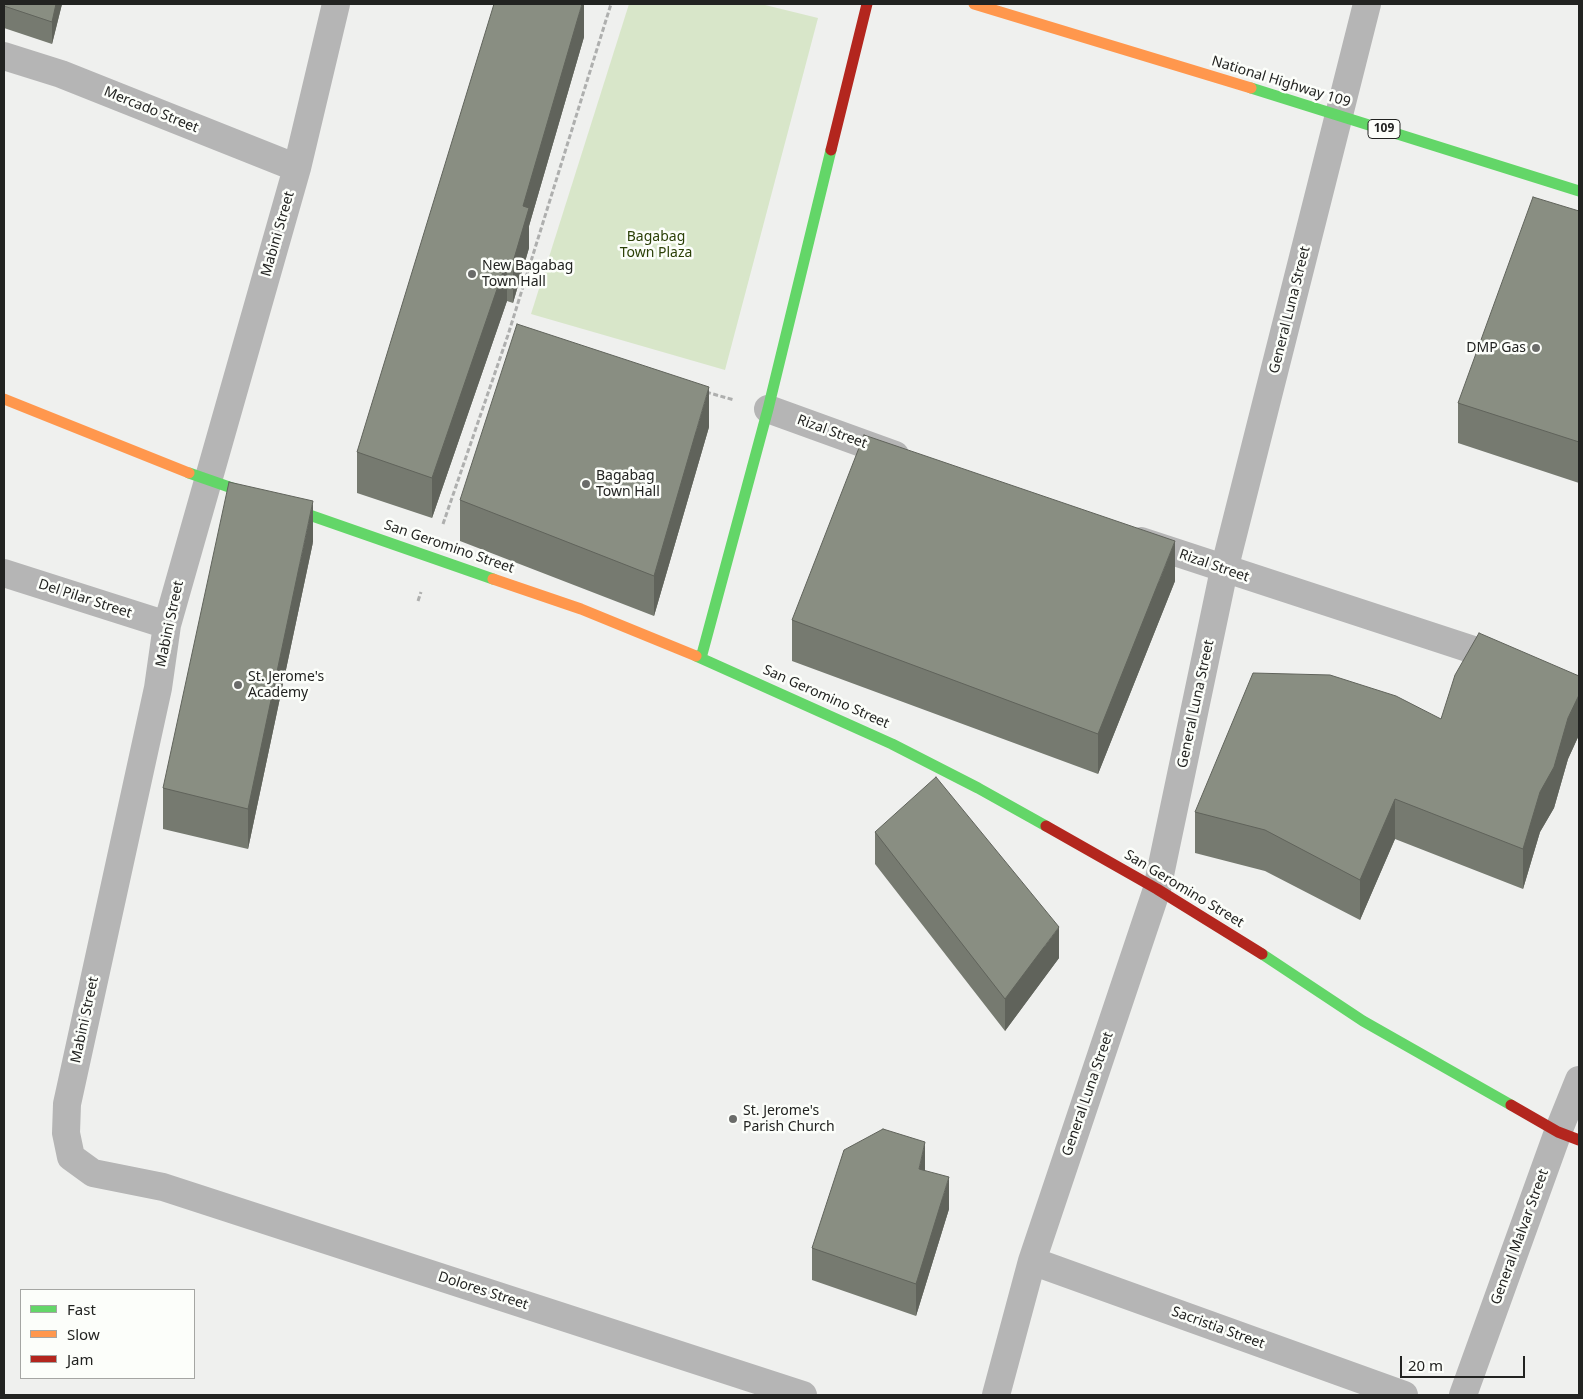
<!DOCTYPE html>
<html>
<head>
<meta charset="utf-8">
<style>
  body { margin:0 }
  #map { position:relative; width:1583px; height:1399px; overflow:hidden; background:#eff0ee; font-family:"Noto Sans",sans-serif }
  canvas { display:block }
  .frame { position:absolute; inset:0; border:5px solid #222321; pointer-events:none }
  .legend { position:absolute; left:20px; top:1289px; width:175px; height:90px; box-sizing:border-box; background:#fcfefa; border:1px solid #a5a6a3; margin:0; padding:6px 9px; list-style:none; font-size:15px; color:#222321 }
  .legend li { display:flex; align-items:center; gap:10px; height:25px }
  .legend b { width:25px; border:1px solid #a5a6a3 }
  .scale { position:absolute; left:1400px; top:1356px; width:125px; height:22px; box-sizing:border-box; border:2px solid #222321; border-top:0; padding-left:6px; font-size:15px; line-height:18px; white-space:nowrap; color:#222321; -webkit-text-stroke:4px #fcfefa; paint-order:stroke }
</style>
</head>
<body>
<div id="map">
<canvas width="1583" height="1399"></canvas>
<div class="frame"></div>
<ul class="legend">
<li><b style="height:6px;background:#63d668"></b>Fast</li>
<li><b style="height:6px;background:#ff974d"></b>Slow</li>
<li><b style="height:6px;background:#b3261e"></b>Jam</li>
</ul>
<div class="scale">20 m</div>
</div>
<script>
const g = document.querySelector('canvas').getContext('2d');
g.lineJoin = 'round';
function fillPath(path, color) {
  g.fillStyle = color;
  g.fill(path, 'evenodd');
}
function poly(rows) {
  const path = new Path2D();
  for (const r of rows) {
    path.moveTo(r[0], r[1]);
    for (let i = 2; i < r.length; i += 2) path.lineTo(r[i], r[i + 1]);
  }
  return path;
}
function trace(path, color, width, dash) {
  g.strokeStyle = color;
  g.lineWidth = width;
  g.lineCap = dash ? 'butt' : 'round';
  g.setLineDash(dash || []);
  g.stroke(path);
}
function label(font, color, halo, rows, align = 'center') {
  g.font = font + ' "Noto Sans",sans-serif';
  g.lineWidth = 5;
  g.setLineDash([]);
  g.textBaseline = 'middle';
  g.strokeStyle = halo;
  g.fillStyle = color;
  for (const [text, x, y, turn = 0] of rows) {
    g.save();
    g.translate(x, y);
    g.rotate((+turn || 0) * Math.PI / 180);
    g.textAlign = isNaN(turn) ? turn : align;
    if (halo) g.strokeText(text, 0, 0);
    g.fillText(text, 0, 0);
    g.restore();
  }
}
fillPath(poly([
  [629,4,761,4,818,18,725,370,531,314]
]), '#d8e6c9');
trace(poly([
  [706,392,734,400],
  [443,524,508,335,611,4],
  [418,601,421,592]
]), '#aeafae', 3, [5, 2.5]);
trace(poly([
  [336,4,297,168,167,625,158,688,67,1104,66,1133,71,1157,93,1173,163,1187,803,1395],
  [4,56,61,74,297,168],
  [768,409,895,455],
  [1141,541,1504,660],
  [4,573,167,625],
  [1032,1261,1404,1395],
  [996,1395,1032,1261,1157,889,1224,570,1367,4],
  [1463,1395,1558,1132,1579,1080]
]), '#b5b5b5', 28);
trace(poly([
  [1251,88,1579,191],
  [189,473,493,579],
  [696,656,892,744,978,788,1046,826],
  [701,658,768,409,831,150],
  [1262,954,1363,1021,1511,1105]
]), '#63d668', 11);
trace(poly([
  [974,4,1251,88],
  [4,399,189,473],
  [493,579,581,609,696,656]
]), '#ff974d', 11);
trace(poly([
  [831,150,867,4],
  [1046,826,1157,889,1262,954],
  [1511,1105,1558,1132,1579,1140]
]), '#b3261e', 11);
fillPath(poly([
  [4,4,62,4,52,44,4,28],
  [584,4,584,37,529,226,529,248,513,303,507,301,432,518,357,493,357,452],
  [1579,211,1579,483,1458,443,1458,403],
  [709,427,654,616,460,541,460,500],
  [313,542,248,849,163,829,163,788],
  [1175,581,1098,774,792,661,792,620],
  [1579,676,1579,735,1568,759,1554,808,1540,832,1523,889,1395,839,1360,920,1265,871,1195,853,1195,812,1441,719],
  [875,832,1059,958,1005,1031,875,864],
  [925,1171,949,1209,916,1316,812,1280,812,1248]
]), '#767a70');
fillPath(poly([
  [56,4,62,4,52,44,52,22],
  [582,4,584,4,584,37,529,226,529,248,513,303,513,262,523,206],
  [507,260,507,301,432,518,432,478],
  [709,387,709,427,654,616,654,576],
  [313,501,313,542,248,849,248,809],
  [1175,541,1175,581,1098,774,1098,734],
  [1579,695,1579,735,1568,759,1554,808,1540,832,1523,889,1523,849,1540,792,1568,718],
  [1395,799,1395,839,1360,920,1360,880],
  [1059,927,1059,958,1005,1031,1005,999],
  [925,1142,925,1174,919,1169],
  [949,1177,949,1209,916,1316,916,1284]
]), '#60635b');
const building = poly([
  [4,4,56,4,52,22,4,6,4,4],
  [494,4,582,4,523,206,529,208,513,262,507,260,432,478,357,452,494,4],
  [1533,197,1579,211,1579,442,1458,403,1533,197],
  [517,324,709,387,654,576,460,500,517,324],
  [864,435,1175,541,1098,734,792,620,864,435],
  [229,482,313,501,248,809,163,788,229,482],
  [1479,633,1579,676,1579,695,1568,718,1554,767,1540,792,1523,849,1395,799,1360,880,1265,830,1195,812,1253,673,1330,675,1396,696,1441,719,1455,675,1479,633],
  [936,777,1059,927,1005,999,875,832,936,777],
  [883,1129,925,1142,919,1169,949,1177,916,1284,812,1248,844,1150,883,1129]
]);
fillPath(building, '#898e82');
trace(building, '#60635b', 1);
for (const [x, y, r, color] of [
  [472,274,5,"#6a6b69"],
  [1536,348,5,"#6a6b69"],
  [586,484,5,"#6a6b69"],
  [238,685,5,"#6a6b69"],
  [733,1119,5,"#6a6b69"]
]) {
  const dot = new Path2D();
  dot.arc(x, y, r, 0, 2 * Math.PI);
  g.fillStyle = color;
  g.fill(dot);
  trace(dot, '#fcfefa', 2);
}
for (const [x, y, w] of [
  [1384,129,32]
]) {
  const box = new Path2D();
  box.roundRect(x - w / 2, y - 9.5, w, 19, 4);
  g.fillStyle = '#fcfefa';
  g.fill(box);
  trace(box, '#222321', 1);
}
label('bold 12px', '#222321', null, [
  ["109",1384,129]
]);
label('14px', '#222321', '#fcfefa', [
  ["National Highway 109",1281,82,17],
  ["Mercado Street",151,110,22],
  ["Mabini Street",278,234,-74],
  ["General Luna Street",1290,310,-76],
  ["Rizal Street",832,432,20],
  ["San Geromino Street",449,547,19],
  ["Rizal Street",1214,566,19],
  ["Del Pilar Street",85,599,18],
  ["Mabini Street",170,624,-78],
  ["San Geromino Street",826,697,24],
  ["General Luna Street",1196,704,-78],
  ["San Geromino Street",1184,889,31],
  ["Mabini Street",85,1020,-78],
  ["General Luna Street",1088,1094,-71],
  ["General Malvar Street",1520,1237,-70],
  ["Dolores Street",483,1291,18],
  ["Sacristia Street",1218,1328,20]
]);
label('14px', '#2b4007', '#fcfefa', [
  ["Bagabag",656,237],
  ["Town Plaza",656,253]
]);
label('14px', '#222321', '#fcfefa', [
  ["New Bagabag",482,266],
  ["Town Hall",482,282],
  ["DMP Gas",1526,348,"right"],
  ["Bagabag",596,476],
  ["Town Hall",596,492],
  ["St. Jerome's",248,677],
  ["Academy",248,693],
  ["St. Jerome's",743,1111],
  ["Parish Church",743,1127]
], 'left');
</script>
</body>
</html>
